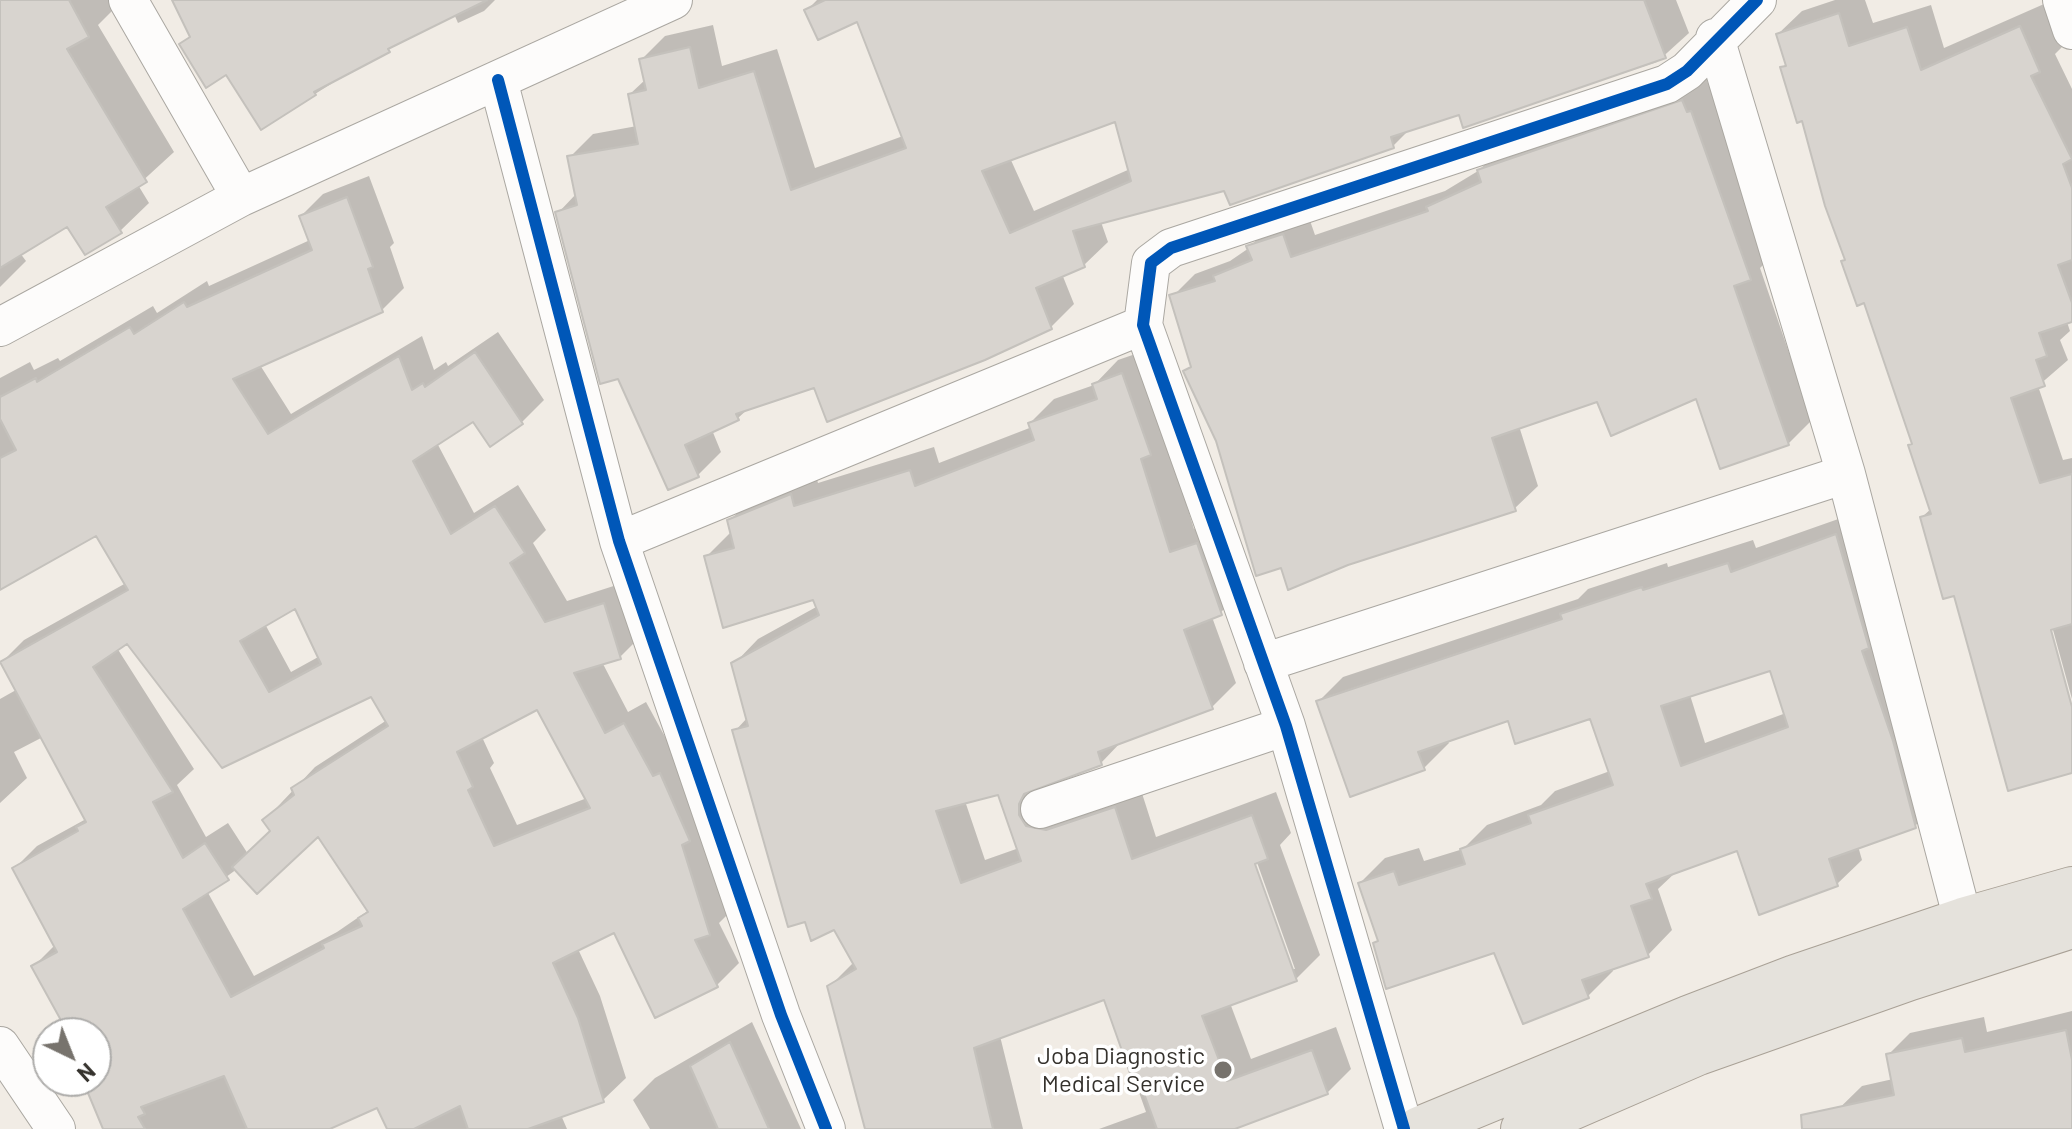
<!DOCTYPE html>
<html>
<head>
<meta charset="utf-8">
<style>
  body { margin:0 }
  #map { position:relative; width:2072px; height:1129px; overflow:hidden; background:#f1ece5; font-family:Barlow,sans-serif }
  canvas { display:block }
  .north { position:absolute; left:32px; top:1017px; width:80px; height:80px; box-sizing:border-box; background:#fff; border:2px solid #aeadab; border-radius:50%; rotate:137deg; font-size:22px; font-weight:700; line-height:32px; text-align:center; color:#35322d }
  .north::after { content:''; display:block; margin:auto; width:28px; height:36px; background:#77736d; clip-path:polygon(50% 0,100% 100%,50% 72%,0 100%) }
</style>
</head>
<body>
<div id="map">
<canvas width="2072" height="1129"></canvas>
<div class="north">N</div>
</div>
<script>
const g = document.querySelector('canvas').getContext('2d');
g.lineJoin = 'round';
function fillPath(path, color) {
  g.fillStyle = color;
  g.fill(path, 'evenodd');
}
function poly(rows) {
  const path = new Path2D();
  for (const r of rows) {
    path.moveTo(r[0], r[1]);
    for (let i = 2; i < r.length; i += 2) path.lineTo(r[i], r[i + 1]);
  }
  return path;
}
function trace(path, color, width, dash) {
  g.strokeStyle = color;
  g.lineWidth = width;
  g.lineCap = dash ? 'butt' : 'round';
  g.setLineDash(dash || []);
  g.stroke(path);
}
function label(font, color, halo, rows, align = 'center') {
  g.font = font + ' Barlow,sans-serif';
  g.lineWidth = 7;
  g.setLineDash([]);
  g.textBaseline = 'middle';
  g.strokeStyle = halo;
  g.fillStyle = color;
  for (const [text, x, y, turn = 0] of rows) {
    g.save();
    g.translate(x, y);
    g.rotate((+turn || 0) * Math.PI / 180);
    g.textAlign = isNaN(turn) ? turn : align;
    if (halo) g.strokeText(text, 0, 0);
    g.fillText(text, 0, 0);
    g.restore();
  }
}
fillPath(poly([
  [0,0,112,0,116,7,98,25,174,152,138,185,149,203,120,231,68,224,20,253,26,261,0,287],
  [174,0,495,0,484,11,458,23,454,14,396,43,315,94,227,72,181,45,191,35],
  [817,0,1676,0,1689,33,1657,62,1464,126,1460,113,1410,129,1393,146,1101,222,1108,242,1084,265,1062,274,1074,304,1050,328,816,385,749,408,738,418,712,430,721,452,698,475,669,488,558,213,576,194,570,157,593,134,637,126,630,94,646,79,641,60,665,36,713,25,722,66,777,49,815,168,903,136,858,20,807,10],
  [1116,119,1130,169,1034,211,1010,158],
  [1835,0,1865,0,1873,23,1931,5,1944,48,2044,4,2062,47,2055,54,2072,89,2072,320,2067,322,2070,331,2060,340,2068,360,2038,386,2063,460,2072,458,2072,699,2050,619,2046,621,2072,714,2072,771,1956,593,1922,517,1932,508,1914,443,1804,118,1782,68,1787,63,1778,34,1802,11],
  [1706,78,1774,254,1760,268,1812,420,1788,444,1697,397,1598,399,1519,426,1538,486,1514,509,1282,566,1185,372,1192,365,1171,298,1195,274,1230,261,1249,248,1272,223,1307,212,1315,235,1445,191,1478,171,1503,147],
  [369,176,394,243,390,247,404,288,382,310,260,365,291,414,422,336,434,370,446,362,448,366,498,332,544,400,522,422,490,444,473,420,437,443,474,513,518,485,546,530,533,543,567,601,626,582,642,635,620,657,602,662,628,712,646,702,675,755,731,911,719,923,739,963,717,985,656,1015,615,930,578,949,600,996,626,1078,603,1100,561,1115,567,1129,390,1129,378,1105,325,1129,105,1129,85,1081,96,1081,96,1033,70,1033,34,966,56,944,15,868,37,846,86,819,41,738,14,752,27,778,0,803,0,699,16,690,1,663,24,640,126,583,96,534,0,588,0,378,30,362,34,370,58,358,60,361,153,306,157,313,207,281,209,286,310,240,301,216,323,194],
  [296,606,320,656,291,672,265,624],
  [127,641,223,766,372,694,387,720,315,767,265,820,272,830,248,854,228,823,206,837,177,785,194,769,117,648],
  [538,708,587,798,517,825,490,768,494,763,482,737],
  [319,834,369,910,337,932,254,976,207,891,237,869],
  [1147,350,1166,438,1194,529,1222,520,1245,589,1220,613,1212,617,1236,683,1212,707,1123,740,1101,763,1042,785,1042,791,1139,784,1156,837,1276,792,1291,833,1280,845,1320,955,1296,979,1230,1003,1251,1059,1336,1027,1351,1069,1327,1093,1230,1129,1099,1129,1146,1112,1105,997,1000,1036,1023,1129,865,1129,829,987,854,962,735,731,748,717,734,664,758,639,818,606,814,598,707,556,732,531,729,521,754,497,815,471,818,483,934,447,939,463,1032,427,1030,423,1054,399,1094,385,1118,360],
  [999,793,1019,848,985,860,965,801],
  [1254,854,1295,969,1290,969,1250,856],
  [1861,511,1940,801,1915,826,1858,846,1862,860,1837,884,1738,849,1676,872,1658,889,1672,930,1648,955,1612,968,1613,971,1588,996,1524,1022,1495,950,1375,944,1379,940,1360,883,1385,858,1419,848,1424,861,1463,849,1487,825,1541,805,1555,791,1610,771,1591,717,1509,719,1447,740,1449,743,1424,768,1318,702,1343,677,1578,599,1588,589,1667,563,1668,567,1753,540,1756,548],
  [1771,669,1786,713,1705,743,1690,695],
  [2072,1011,2072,1129,1818,1129,1862,1086,1893,1079,1888,1055,1910,1033,1984,1017,1987,1032],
  [752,1022,801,1129,650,1129,633,1100,655,1078]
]), '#0003');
const building = poly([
  [0,0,69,0,89,37,67,49,147,182,106,207,122,233,85,255,67,227,0,268,0,0],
  [172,0,487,0,388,49,390,52,314,92,316,95,261,130,226,75,206,88,179,44,190,37,172,0],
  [825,0,1644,0,1666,58,1463,128,1459,115,1391,137,1394,148,1230,205,1224,191,1073,231,1085,267,1036,288,1052,329,985,360,827,422,814,388,736,414,739,420,685,445,699,477,668,490,618,379,600,384,555,212,577,205,567,156,638,144,628,94,646,90,639,59,690,47,699,88,754,71,791,190,906,148,857,22,818,40,804,10,825,0],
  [1115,122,1131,181,1010,233,982,171,1115,122],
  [1839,13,1849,46,1907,27,1921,70,2020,26,2040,72,2031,76,2072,159,2063,164,2072,188,2072,260,2058,265,2072,303,2072,322,2039,333,2047,356,2036,360,2045,386,2011,398,2040,483,2072,474,2072,624,2051,630,2072,707,2072,773,2008,791,1954,596,1943,599,1920,517,1931,514,1908,445,1912,444,1864,303,1857,306,1841,261,1845,260,1825,206,1802,121,1797,123,1780,67,1786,66,1776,34,1839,13],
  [1682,100,1687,112,1691,111,1751,280,1734,286,1789,445,1720,469,1696,399,1611,436,1597,402,1492,438,1516,511,1348,565,1288,590,1281,568,1256,576,1216,441,1183,371,1191,367,1169,295,1215,281,1213,276,1252,260,1246,246,1283,234,1291,257,1366,232,1428,211,1426,207,1481,182,1477,170,1682,100],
  [347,197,373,267,368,269,383,312,233,379,268,434,399,356,412,390,423,383,425,387,475,352,523,424,490,447,473,422,413,461,451,534,495,506,525,553,510,563,545,622,604,603,621,659,574,673,605,733,624,723,653,776,660,773,690,841,682,845,710,935,695,940,718,987,655,1018,614,933,553,963,578,1018,604,1102,528,1129,468,1129,460,1106,414,1129,387,1129,377,1108,330,1129,247,1129,224,1076,141,1107,145,1114,138,1117,145,1129,103,1129,83,1081,96,1081,96,1033,68,1033,31,966,57,952,12,868,78,831,76,827,86,822,0,662,128,590,96,536,0,590,0,458,16,450,0,419,0,397,36,378,37,382,130,327,134,334,184,302,187,307,312,250,299,216,347,197],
  [295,609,321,664,269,692,240,641,295,609],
  [127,644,222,768,371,697,388,726,291,788,294,795,262,820,270,831,232,867,257,894,318,837,368,912,358,918,362,926,322,944,324,948,231,997,183,909,229,880,205,843,183,858,153,802,173,792,93,667,127,644],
  [537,710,590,808,494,846,468,790,473,787,457,752,537,710],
  [1122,373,1151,455,1141,459,1170,552,1197,543,1222,615,1184,630,1213,709,1098,752,1102,765,1024,794,1019,804,1019,815,1026,826,1046,830,1115,807,1132,859,1252,815,1268,859,1255,864,1297,981,1202,1016,1227,1081,1312,1050,1328,1094,1235,1129,1157,1129,1138,1077,1132,1079,1104,1000,974,1048,993,1129,865,1129,827,986,856,969,834,930,811,941,805,922,788,927,732,730,748,726,731,663,819,615,813,600,723,628,704,556,734,548,727,520,791,494,794,506,910,470,915,486,1034,440,1028,423,1097,399,1092,384,1122,373],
  [998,795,1021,861,961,883,936,811,998,795],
  [1836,534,1869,648,1862,651,1893,741,1916,828,1829,859,1838,886,1759,915,1737,851,1646,884,1652,899,1631,906,1649,957,1582,980,1589,998,1523,1024,1494,953,1386,989,1373,943,1378,941,1358,883,1394,871,1399,885,1465,864,1460,849,1531,823,1528,815,1613,785,1590,719,1515,744,1508,721,1418,752,1425,770,1350,797,1316,701,1562,619,1560,614,1642,587,1643,590,1728,563,1731,572,1836,534],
  [1770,671,1788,727,1681,766,1661,706,1770,671],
  [2066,1030,2072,1060,2072,1129,1802,1129,1801,1115,1894,1095,1886,1054,1962,1038,1965,1052,2066,1030],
  [730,1042,769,1129,718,1129,690,1066,730,1042]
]);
fillPath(building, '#d8d4cf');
trace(building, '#c4c1bc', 2);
const minor = poly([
  [128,0,241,197],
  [2062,0,2072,30],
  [1715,38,1846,474,1963,920],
  [498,80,619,541,781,1015,826,1129],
  [0,327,241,197,673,0],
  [619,541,1143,325],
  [1263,663,1846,474],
  [1040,809,1286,726],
  [0,1046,56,1129],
  [1404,1129,1286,726,1143,325,1151,263,1171,248,1667,84,1687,71,1757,0]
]);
const major = poly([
  [1419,1129,1688,1018,1795,977,1963,920,2072,889],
  [1523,1129,1698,1053,1910,978,2072,926]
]);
trace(minor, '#aaa7a1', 40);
trace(major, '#a9a196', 46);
trace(minor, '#fdfcfb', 38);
trace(major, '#e5e2dc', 44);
trace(poly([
  [498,80,619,541,781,1015,826,1129],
  [1404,1129,1286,726,1143,325,1151,263,1171,248,1667,84,1687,71,1757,0]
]), '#0057b8', 12);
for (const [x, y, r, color] of [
  [1223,1070,10,"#77736d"]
]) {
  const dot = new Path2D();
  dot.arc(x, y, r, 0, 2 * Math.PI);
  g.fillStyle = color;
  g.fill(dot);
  trace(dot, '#fff', 3);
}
label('24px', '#35322d', '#fff', [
  ["Joba Diagnostic",1205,1056],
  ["Medical Service",1205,1084]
], 'right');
</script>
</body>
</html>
